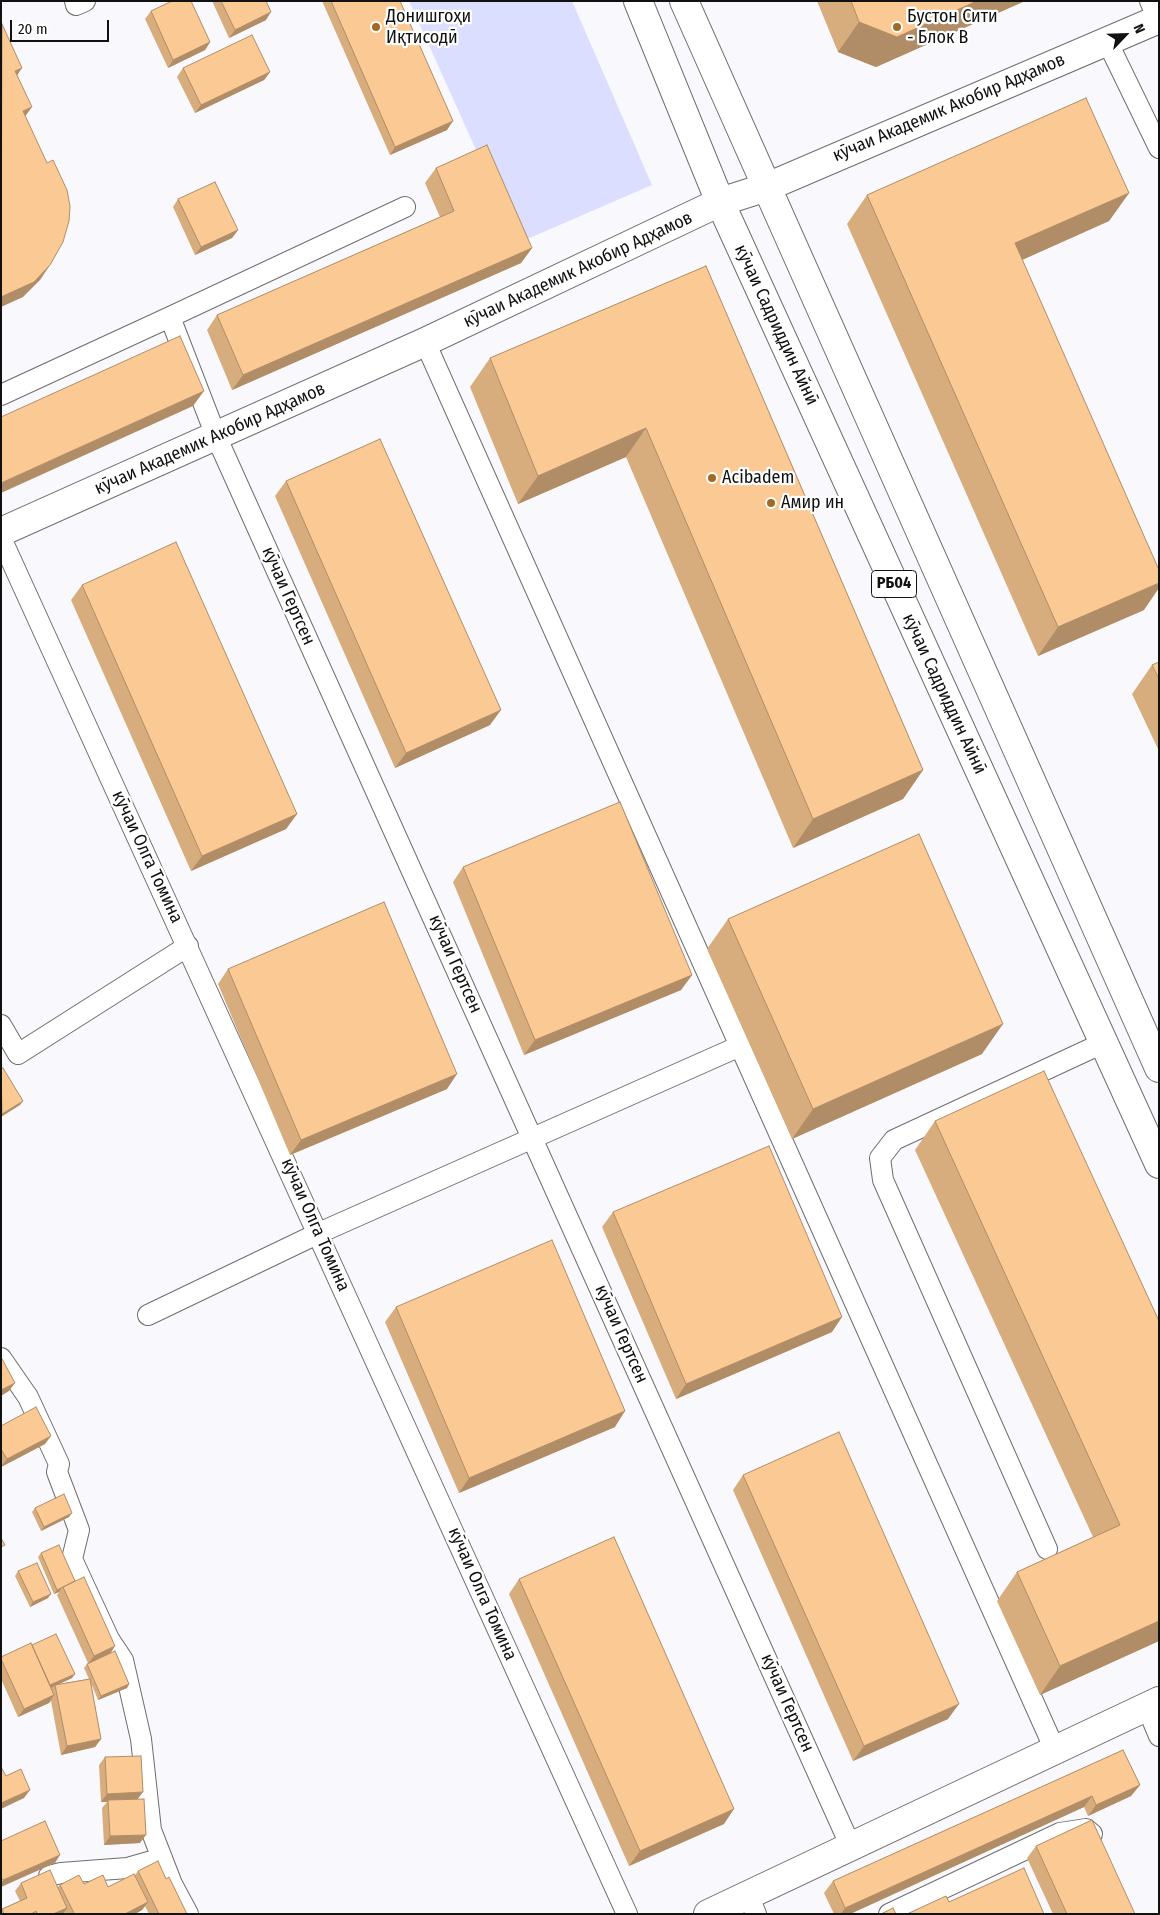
<!DOCTYPE html>
<html>
<head>
<meta charset="utf-8">
<style>
  body { margin:0 }
  #map { position:relative; width:1160px; height:1915px; overflow:hidden; background:#f9f9fd; font-family:"Fira Sans Condensed",sans-serif }
  canvas { display:block }
  .frame { position:absolute; inset:0; border:2px solid #111112; pointer-events:none }
  .north { position:absolute; left:1100px; top:10px; width:50px; height:50px; -webkit-text-stroke:4px #fff; paint-order:stroke; rotate:66deg; font-size:14px; font-weight:700; line-height:20px; text-align:center; color:#111112 }
  .north::after { content:''; display:block; margin:auto; width:18px; height:22px; background:#111112; clip-path:polygon(50% 0,100% 100%,50% 72%,0 100%) }
  .scale { position:absolute; left:10px; top:20px; width:99px; height:22px; box-sizing:border-box; border:2px solid #111112; border-top:0; padding-left:6px; font-size:15px; line-height:18px; white-space:nowrap; color:#111112; -webkit-text-stroke:4px #fff; paint-order:stroke }
</style>
</head>
<body>
<div id="map">
<canvas width="1160" height="1915"></canvas>
<div class="frame"></div>
<div class="north">N</div>
<div class="scale">20 m</div>
</div>
<script>
const g = document.querySelector('canvas').getContext('2d');
g.lineJoin = 'round';
function fillPath(path, color) {
  g.fillStyle = color;
  g.fill(path, 'evenodd');
}
function poly(rows) {
  const path = new Path2D();
  for (const r of rows) {
    path.moveTo(r[0], r[1]);
    for (let i = 2; i < r.length; i += 2) path.lineTo(r[i], r[i + 1]);
  }
  return path;
}
function trace(path, color, width, dash) {
  g.strokeStyle = color;
  g.lineWidth = width;
  g.lineCap = dash ? 'butt' : 'round';
  g.setLineDash(dash || []);
  g.stroke(path);
}
function label(font, color, halo, rows, align = 'center') {
  g.font = font + ' "Fira Sans Condensed",sans-serif';
  g.lineWidth = 4.5;
  g.setLineDash([]);
  g.textBaseline = 'middle';
  g.strokeStyle = halo;
  g.fillStyle = color;
  for (const [text, x, y, turn = 0] of rows) {
    g.save();
    g.translate(x, y);
    g.rotate((+turn || 0) * Math.PI / 180);
    g.textAlign = isNaN(turn) ? turn : align;
    if (halo) g.strokeText(text, 0, 0);
    g.fillText(text, 0, 0);
    g.restore();
  }
}
fillPath(poly([
  [409,1,572,1,652,185,518,243]
]), '#dbdefe');
const lane = poly([
  [75,1,76,5,85,1],
  [1150,1,1158,19],
  [1107,41,1159,148],
  [405,207,170,317,216,436,851,1847],
  [425,342,1055,1750],
  [1,395,170,317],
  [1,538,627,1914],
  [1,1025,18,1054,188,946],
  [148,1315,319,1233,740,1046],
  [1,1358,28,1397,59,1464,57,1472,79,1530,72,1559,109,1639,123,1660,141,1739,151,1830,172,1884,188,1914],
  [1047,1549,883,1180,880,1158,894,1140,1103,1043],
  [1147,1707,1159,1736],
  [49,1876,61,1873,127,1868,162,1858],
  [748,1895,756,1914],
  [889,1914,1060,1833,1086,1829,1092,1834]
]);
const street = poly([
  [1,532,425,342,720,202,767,187,1159,19],
  [708,1914,1159,1701]
]);
const highway = poly([
  [638,1,720,202,1159,1164],
  [684,1,1159,1068]
]);
trace(lane, '#6e6e71', 22);
trace(street, '#6e6e71', 30);
trace(highway, '#6e6e71', 30);
trace(lane, '#fff', 20);
trace(street, '#fff', 28);
trace(highway, '#fff', 28);
fillPath(poly([
  [212,1,266,1,266,20,229,38],
  [322,1,400,1,447,130,390,155],
  [817,1,1025,1,876,67,838,52],
  [151,11,210,42,205,50,168,68,145,19],
  [183,68,270,72,264,80,195,113,177,77],
  [436,168,532,248,521,263,232,390,207,330,217,315,440,217,425,183],
  [1129,193,1109,221,1022,260,1144,610,1038,656,847,224,867,195],
  [178,199,238,230,232,238,195,255,173,207],
  [706,266,923,770,903,799,793,848,626,457,518,504,470,387,490,358],
  [286,481,490,725,395,768,275,496],
  [82,585,297,814,286,829,191,871,71,600],
  [1159,662,1159,751,1132,694,1152,665],
  [463,867,692,975,681,990,524,1055,453,882],
  [728,919,982,1054,792,1139,707,949],
  [228,969,447,1089,290,1155,218,984],
  [935,1121,1159,1321,1159,1641,1040,1695,997,1601,1017,1572,1093,1537,915,1150],
  [613,1212,832,1332,676,1399,602,1227],
  [396,1307,615,1427,459,1493,385,1322],
  [1,1426,45,1444,1,1467],
  [743,1475,948,1719,853,1761,733,1490],
  [35,1508,69,1517,41,1531,32,1512],
  [41,1553,75,1581,110,1653,129,1684,127,1688,98,1700,91,1683,101,1739,95,1747,61,1755,51,1701,49,1703,18,1717,1,1679,1,1657,32,1645,72,1678,59,1684,89,1679,84,1668,88,1663,57,1595,59,1592,54,1594,38,1557],
  [18,1571,48,1598,30,1607,15,1576],
  [519,1579,724,1824,629,1866,509,1594],
  [1123,1750,1140,1785,1131,1796,1088,1816,1084,1807,850,1914,834,1914,824,1893,833,1881],
  [105,1757,138,1799,140,1843,104,1845,102,1808,107,1802,101,1802,99,1765],
  [1036,1846,1135,1914,1053,1914,1027,1858],
  [138,1871,166,1879,187,1914,149,1914,145,1906,142,1910,135,1914,65,1914,64,1912,63,1914,1,1914,2,1909,20,1901,15,1891,21,1883,58,1887,60,1885,84,1884,108,1887,135,1875]
]), '#d8ad7e');
fillPath(poly([
  [977,1,1025,1,876,67,838,52,859,22],
  [271,12,266,20,229,38,235,30],
  [210,42,205,50,168,68,173,60],
  [22,68,12,83,15,71],
  [270,72,264,80,195,113,201,105],
  [32,107,21,122,23,111],
  [453,121,447,130,390,155,395,147],
  [1129,193,1109,221,995,272,1015,243],
  [238,230,232,238,195,255,201,247],
  [532,248,521,263,232,390,243,375],
  [50,265,40,280,23,297,1,307,1,297],
  [204,391,193,406,1,493,1,483],
  [646,428,626,457,518,504,538,476],
  [1159,583,1159,588,1144,610,1038,656,1058,627],
  [501,710,490,725,395,768,406,753],
  [923,770,903,799,793,848,813,819],
  [297,814,286,829,191,871,202,856],
  [692,975,681,990,524,1055,535,1040],
  [1003,1024,982,1054,792,1139,813,1109],
  [457,1074,447,1089,290,1155,301,1140],
  [23,1101,20,1105,1,1117,2,1114],
  [842,1317,832,1332,676,1399,686,1384],
  [15,1383,9,1391,1,1396,1,1390],
  [625,1411,615,1427,459,1493,469,1478],
  [51,1436,45,1444,1,1467,7,1459],
  [72,1513,69,1517,41,1531,44,1527],
  [62,1587,59,1592,54,1594,57,1590],
  [51,1594,48,1598,30,1607,33,1602],
  [1159,1621,1159,1641,1040,1695,1060,1666],
  [115,1646,110,1654,88,1664,94,1656],
  [75,1674,72,1678,55,1686,55,1685,53,1687,48,1689,50,1685],
  [129,1684,127,1688,98,1700,101,1696],
  [54,1695,49,1703,18,1717,24,1709],
  [959,1704,948,1719,853,1761,864,1746],
  [101,1739,95,1747,61,1755,67,1746],
  [1140,1785,1131,1796,1088,1816,1096,1805],
  [30,1790,24,1798,1,1809,1,1803],
  [143,1792,137,1800,108,1800,107,1802,101,1802,107,1794],
  [1092,1796,1084,1807,850,1914,841,1914,845,1908],
  [734,1809,724,1824,629,1866,640,1851],
  [146,1835,140,1843,104,1845,110,1836],
  [60,1855,55,1863,1,1887,1,1882,3,1880],
  [148,1902,142,1910,135,1914,125,1914],
  [67,1908,63,1914,53,1914]
]), '#b08d67');
const building = poly([
  [172,1,191,1,210,42,173,60,151,11,172,1],
  [221,1,266,1,271,12,235,30,221,1],
  [331,1,400,1,453,121,395,147,331,1],
  [851,1,977,1,897,37,859,22,851,1],
  [2,24,22,68,15,71,32,107,23,111,47,163,53,160,67,190,70,206,69,221,63,242,50,265,34,282,1,297,2,24],
  [252,35,270,72,201,105,183,68,252,35],
  [1086,98,1129,193,1015,243,1159,570,1159,583,1058,627,867,195,1086,98],
  [487,145,532,248,243,375,217,315,454,211,436,168,487,145],
  [215,182,238,230,201,247,178,199,215,182],
  [706,266,923,770,813,819,646,428,538,476,490,358,706,266],
  [180,336,204,391,1,483,1,417,180,336],
  [380,439,501,710,406,753,286,481,380,439],
  [176,542,297,814,202,856,82,585,176,542],
  [1159,662,1159,679,1152,665,1159,662],
  [620,802,692,975,535,1040,463,867,620,802],
  [919,834,1003,1024,813,1109,728,919,919,834],
  [384,902,457,1074,301,1140,228,969,384,902],
  [3,1068,23,1101,2,1114,1,1069,3,1068],
  [1044,1071,1159,1321,1159,1621,1060,1666,1017,1572,1120,1525,935,1121,1044,1071],
  [769,1146,842,1317,686,1384,613,1212,769,1146],
  [552,1240,625,1411,469,1478,396,1307,552,1240],
  [1,1357,15,1383,1,1390,1,1357],
  [36,1407,51,1436,7,1459,1,1449,1,1426,36,1407],
  [839,1432,959,1704,864,1746,743,1475,839,1432],
  [64,1494,72,1513,44,1527,35,1508,64,1494],
  [614,1537,734,1809,640,1851,519,1579,614,1537],
  [1,1538,5,1545,1,1547,1,1538],
  [59,1545,75,1581,57,1590,41,1553,59,1545],
  [37,1563,51,1594,33,1602,18,1571,37,1563],
  [84,1577,115,1646,94,1656,63,1587,84,1577],
  [56,1634,75,1674,50,1685,32,1645,56,1634],
  [31,1643,54,1695,24,1709,1,1659,1,1657,31,1643],
  [115,1651,129,1684,101,1696,87,1664,115,1651],
  [90,1679,101,1739,67,1746,55,1685,90,1679],
  [1123,1750,1140,1785,1096,1805,1092,1796,845,1908,833,1881,1123,1750],
  [141,1756,143,1792,107,1794,105,1757,141,1756],
  [1,1767,6,1776,21,1769,30,1790,1,1803,1,1767],
  [144,1799,146,1835,110,1836,108,1800,144,1799],
  [1092,1820,1135,1914,1067,1914,1036,1846,1092,1820],
  [45,1821,60,1855,3,1880,1,1877,1,1841,45,1821],
  [158,1861,166,1879,169,1877,187,1914,159,1914,138,1871,158,1861],
  [1024,1868,1044,1914,907,1914,946,1896,949,1902,1024,1868],
  [50,1870,67,1908,53,1914,37,1914,36,1911,31,1914,4,1914,2,1909,27,1898,21,1883,50,1870],
  [134,1874,148,1902,125,1914,72,1914,74,1913,60,1885,79,1875,84,1884,103,1875,108,1887,134,1874],
  [893,1908,896,1914,881,1914,893,1908]
]);
fillPath(building, '#fbc993');
trace(building, '#b08d67', 1);
for (const [x, y, r, color] of [
  [376,27,5,"#a06a24"],
  [897,27,5,"#a06a24"],
  [712,478,5,"#a06a24"],
  [771,503,5,"#a06a24"]
]) {
  const dot = new Path2D();
  dot.arc(x, y, r, 0, 2 * Math.PI);
  g.fillStyle = color;
  g.fill(dot);
  trace(dot, '#fff', 2);
}
for (const [x, y, w] of [
  [894,584,45]
]) {
  const box = new Path2D();
  box.roundRect(x - w / 2, y - 13.5, w, 27, 4);
  g.fillStyle = '#fff';
  g.fill(box);
  trace(box, '#111112', 1);
}
label('bold 16px', '#111112', null, [
  ["РБ04",894,584]
]);
label('18px', '#111112', '#fff', [
  ["Донишгоҳи",386,17],
  ["Иқтисодӣ",386,38],
  ["Бустон Сити",907,17],
  ["- Блок В",907,38],
  ["Acibadem",722,478],
  ["Амир ин",781,503]
], 'left');
label('18px', '#111112', '#fff', [
  ["кӯчаи Академик Акобир Адҳамов",949,108,-23],
  ["кӯчаи Академик Акобир Адҳамов",578,270,-25],
  ["кӯчаи Садриддин Айнӣ",776,325,65],
  ["кӯчаи Академик Акобир Адҳамов",210,439,-24],
  ["кӯчаи Гертсен",288,596,66],
  ["кӯчаи Садриддин Айнӣ",944,694,65],
  ["кӯчаи Олга Томина",147,857,65],
  ["кӯчаи Гертсен",455,964,66],
  ["кӯчаи Олга Томина",315,1225,66],
  ["кӯчаи Гертсен",621,1334,66],
  ["кӯчаи Олга Томина",482,1594,66],
  ["кӯчаи Гертсен",787,1703,66]
]);
</script>
</body>
</html>
